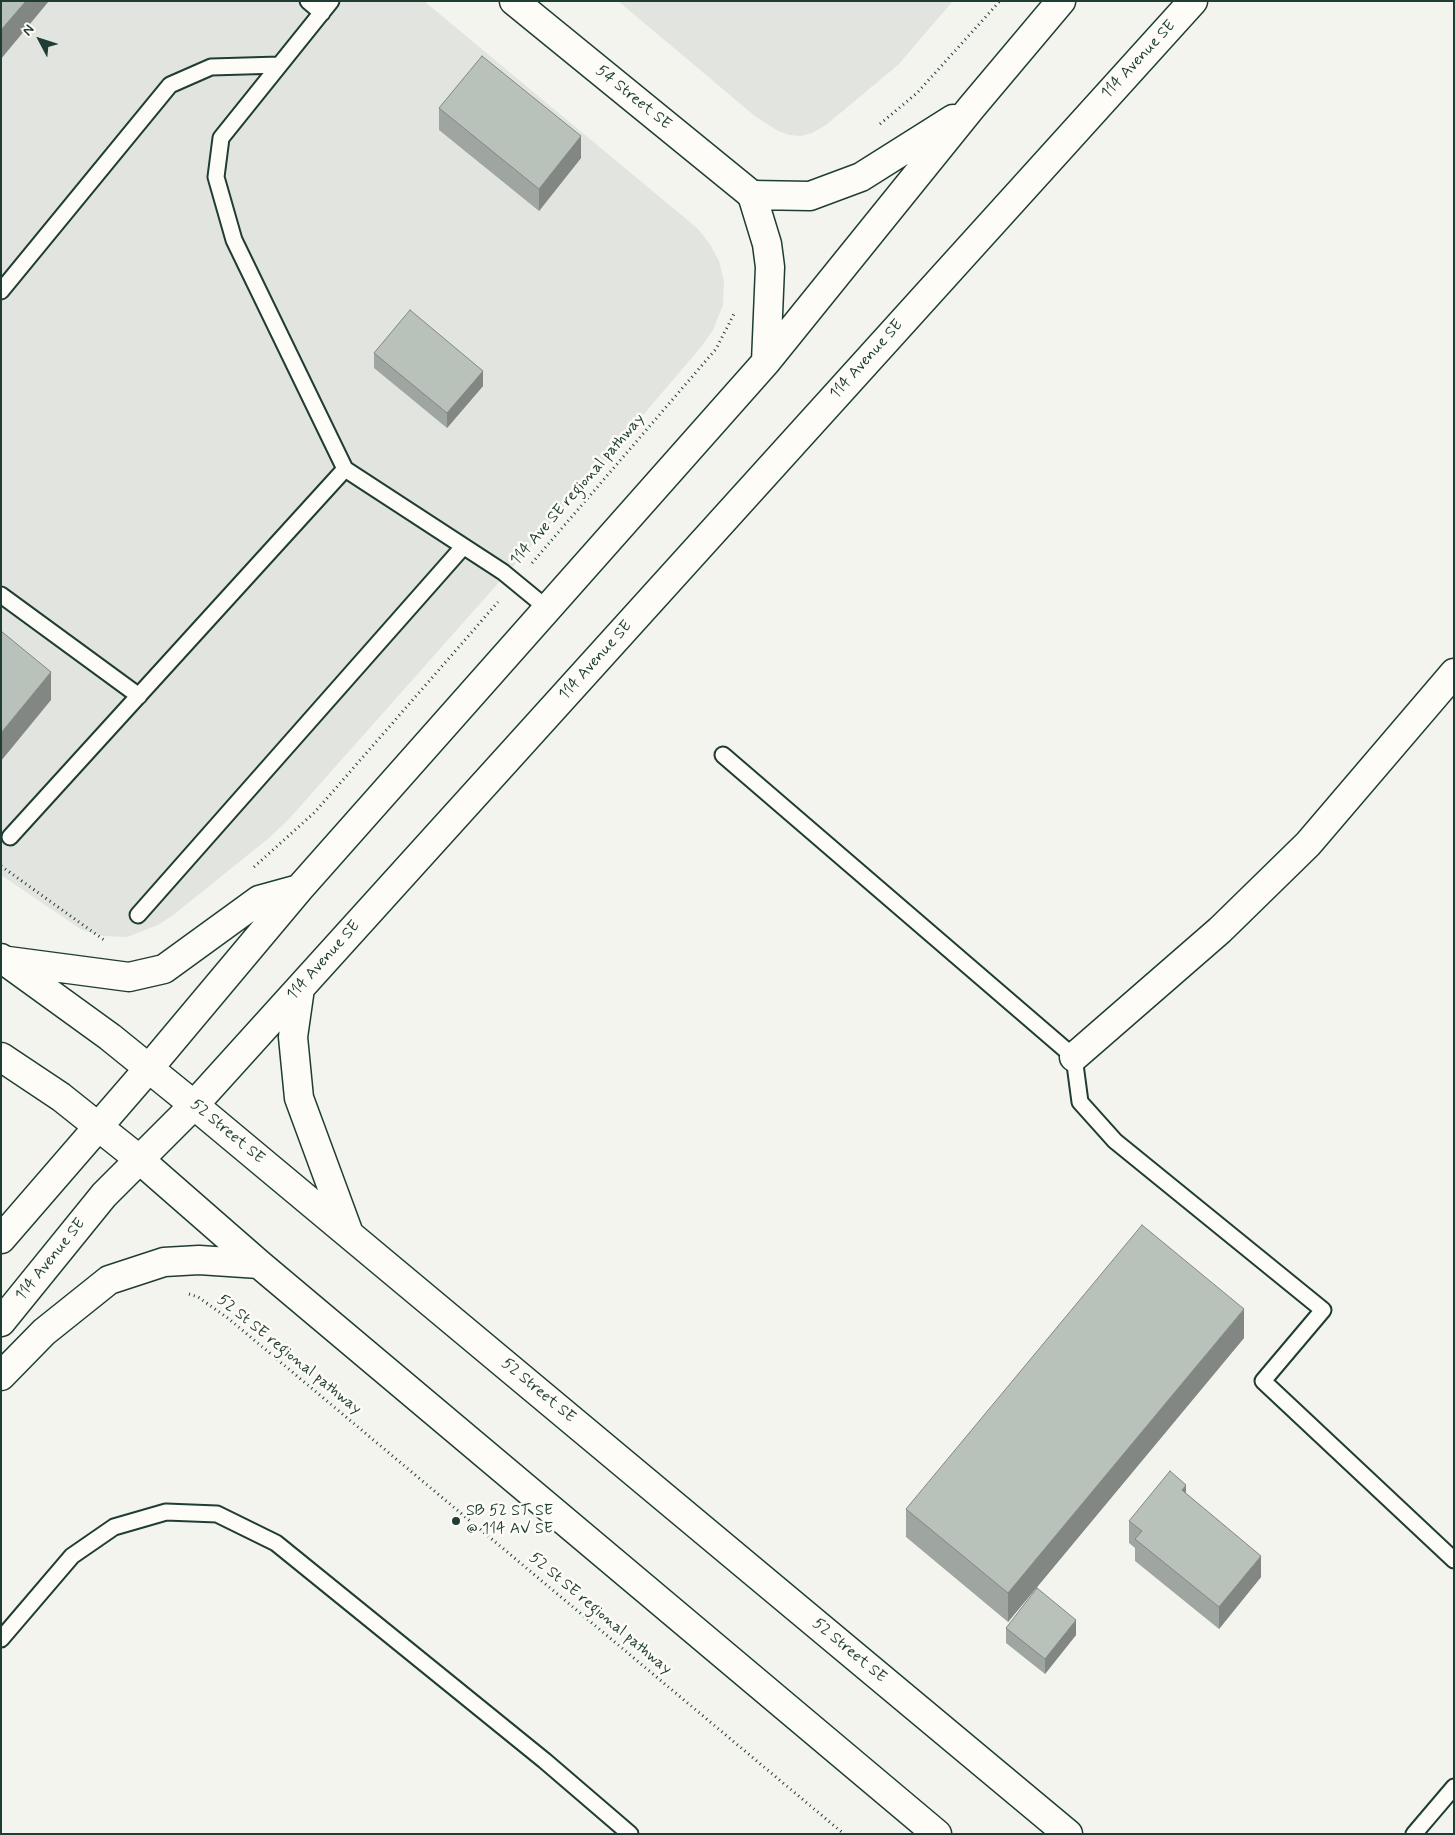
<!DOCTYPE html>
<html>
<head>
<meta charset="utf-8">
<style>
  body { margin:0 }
  #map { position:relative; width:1455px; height:1835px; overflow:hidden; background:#f4f4ef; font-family:Mynerve,sans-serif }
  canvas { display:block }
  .frame { position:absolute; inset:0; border:2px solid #1f3d34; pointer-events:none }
  .north { position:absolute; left:15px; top:15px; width:50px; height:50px; -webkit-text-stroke:4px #fdfcf7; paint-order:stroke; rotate:310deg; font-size:14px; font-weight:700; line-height:20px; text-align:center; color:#1f3d34 }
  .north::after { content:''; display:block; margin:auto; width:18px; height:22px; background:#1f3d34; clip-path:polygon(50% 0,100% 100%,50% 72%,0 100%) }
</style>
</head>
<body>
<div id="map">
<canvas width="1455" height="1835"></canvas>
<div class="frame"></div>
<div class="north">N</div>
</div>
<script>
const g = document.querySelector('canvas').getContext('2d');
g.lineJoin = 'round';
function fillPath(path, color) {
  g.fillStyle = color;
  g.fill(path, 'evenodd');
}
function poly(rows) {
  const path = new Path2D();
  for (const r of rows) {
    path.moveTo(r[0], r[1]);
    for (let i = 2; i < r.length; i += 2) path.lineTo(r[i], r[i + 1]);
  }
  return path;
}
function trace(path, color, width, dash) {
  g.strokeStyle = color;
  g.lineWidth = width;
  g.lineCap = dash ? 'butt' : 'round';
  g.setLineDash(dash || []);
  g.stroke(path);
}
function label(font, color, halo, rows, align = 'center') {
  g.font = font + ' Mynerve,sans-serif';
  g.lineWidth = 5;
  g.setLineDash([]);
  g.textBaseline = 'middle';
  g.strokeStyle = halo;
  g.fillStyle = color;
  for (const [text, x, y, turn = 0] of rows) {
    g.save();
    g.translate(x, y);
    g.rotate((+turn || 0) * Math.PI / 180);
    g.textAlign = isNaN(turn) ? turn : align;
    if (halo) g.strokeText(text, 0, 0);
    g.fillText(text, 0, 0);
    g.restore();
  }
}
fillPath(poly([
  [1,1,424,1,697,228,710,244,719,261,724,281,723,305,713,330,702,346,533,544,289,819,269,838,172,916,158,925,127,937,103,936,82,930,1,875],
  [618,1,953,1,898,65,826,125,812,133,801,136,789,135,778,131,756,117]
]), '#e2e5df');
const lane = poly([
  [308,1,322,13],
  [331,1,221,138,216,177,234,240,345,469,503,572,548,609],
  [1,291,170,85,211,67,279,65],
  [1,595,139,696],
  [723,755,1074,1057,1080,1102,1115,1141,1323,1310,1263,1381,1454,1560],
  [10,837,345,469],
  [138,915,463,547],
  [1,1639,72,1556,114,1527,166,1512,217,1514,276,1543,545,1761,630,1834],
  [1414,1834,1454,1787]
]);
const street = poly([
  [514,1,752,195],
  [1074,1057,1220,930,1308,844,1454,673]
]);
const secondary = poly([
  [766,362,770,267,767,244,752,195,810,196,861,177,953,119],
  [1,958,110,1037,194,1105,1068,1834],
  [8,961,129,977,164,969,259,900,299,889],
  [300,988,293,1037,299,1098,348,1231],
  [1,1057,61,1097,140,1160,259,1264,937,1834],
  [1,1239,149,1068,299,889,766,362,971,108,1061,1],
  [1,1322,104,1195,194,1105,1193,1],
  [1,1376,44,1332,109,1280,164,1262,199,1260,259,1264]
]);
trace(lane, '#1f3d34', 19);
trace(street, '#1f3d34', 31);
trace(secondary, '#1f3d34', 31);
trace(poly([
  [880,124,917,93,1000,1],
  [532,563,716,349,735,312],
  [1,866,104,940],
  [254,867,315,812,498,602],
  [189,1294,198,1297,229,1319,844,1834]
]), '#1f3d34', 3, [1, 4]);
trace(lane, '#fdfcf7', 15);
trace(street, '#fdfcf7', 28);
trace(secondary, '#fdfcf7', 28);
fillPath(poly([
  [439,108,581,158,539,211,439,130],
  [374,353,483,386,447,428,374,368],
  [1244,1338,1008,1622,906,1537,906,1509],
  [1186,1494,1261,1577,1219,1629,1135,1561,1135,1548,1129,1543,1129,1521],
  [1006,1628,1076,1635,1045,1674,1006,1643]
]), '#9fa6a1');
fillPath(poly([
  [26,1,49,1,1,59,1,30],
  [581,136,581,158,539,211,539,189],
  [483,371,483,386,447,428,447,413],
  [51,672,51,700,1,761,1,733],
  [1244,1309,1244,1338,1008,1622,1008,1593],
  [1186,1485,1186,1507,1182,1490],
  [1261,1556,1261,1577,1219,1629,1219,1607],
  [1076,1620,1076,1635,1045,1674,1045,1659]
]), '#828783');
const building = poly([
  [1,1,26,1,1,30,1,1],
  [482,56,581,136,539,189,439,108,482,56],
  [410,310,483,371,447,413,374,353,410,310],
  [1,631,51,672,1,733,1,631],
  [1142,1225,1244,1309,1008,1593,906,1509,1142,1225],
  [1170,1471,1186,1485,1182,1490,1261,1556,1219,1607,1135,1539,1142,1531,1129,1521,1170,1471],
  [1037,1588,1076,1620,1045,1659,1006,1628,1037,1588]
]);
fillPath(building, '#b9c1bb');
trace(building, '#828783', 1);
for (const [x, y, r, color] of [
  [456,1521,5,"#1f3d34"]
]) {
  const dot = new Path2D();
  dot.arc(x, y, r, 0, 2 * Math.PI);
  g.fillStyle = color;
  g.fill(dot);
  trace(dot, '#fdfcf7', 2);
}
label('16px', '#1f3d34', '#fdfcf7', [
  ["114 Avenue SE",1139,60,-47],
  ["54 Street SE",633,98,39],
  ["114 Avenue SE",867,360,-48],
  ["114 Ave SE regional pathway",578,490,-49],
  ["114 Avenue SE",596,661,-48],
  ["114 Avenue SE",324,961,-48],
  ["52 Street SE",227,1132,40],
  ["114 Avenue SE",51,1260,-51],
  ["52 St SE regional pathway",289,1355,39],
  ["52 Street SE",538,1391,40],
  ["52 St SE regional pathway",600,1614,40],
  ["52 Street SE",849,1651,40]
]);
label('16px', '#1f3d34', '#fdfcf7', [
  ["SB 52 ST SE",466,1512],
  ["@ 114 AV SE",466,1530]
], 'left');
</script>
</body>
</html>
